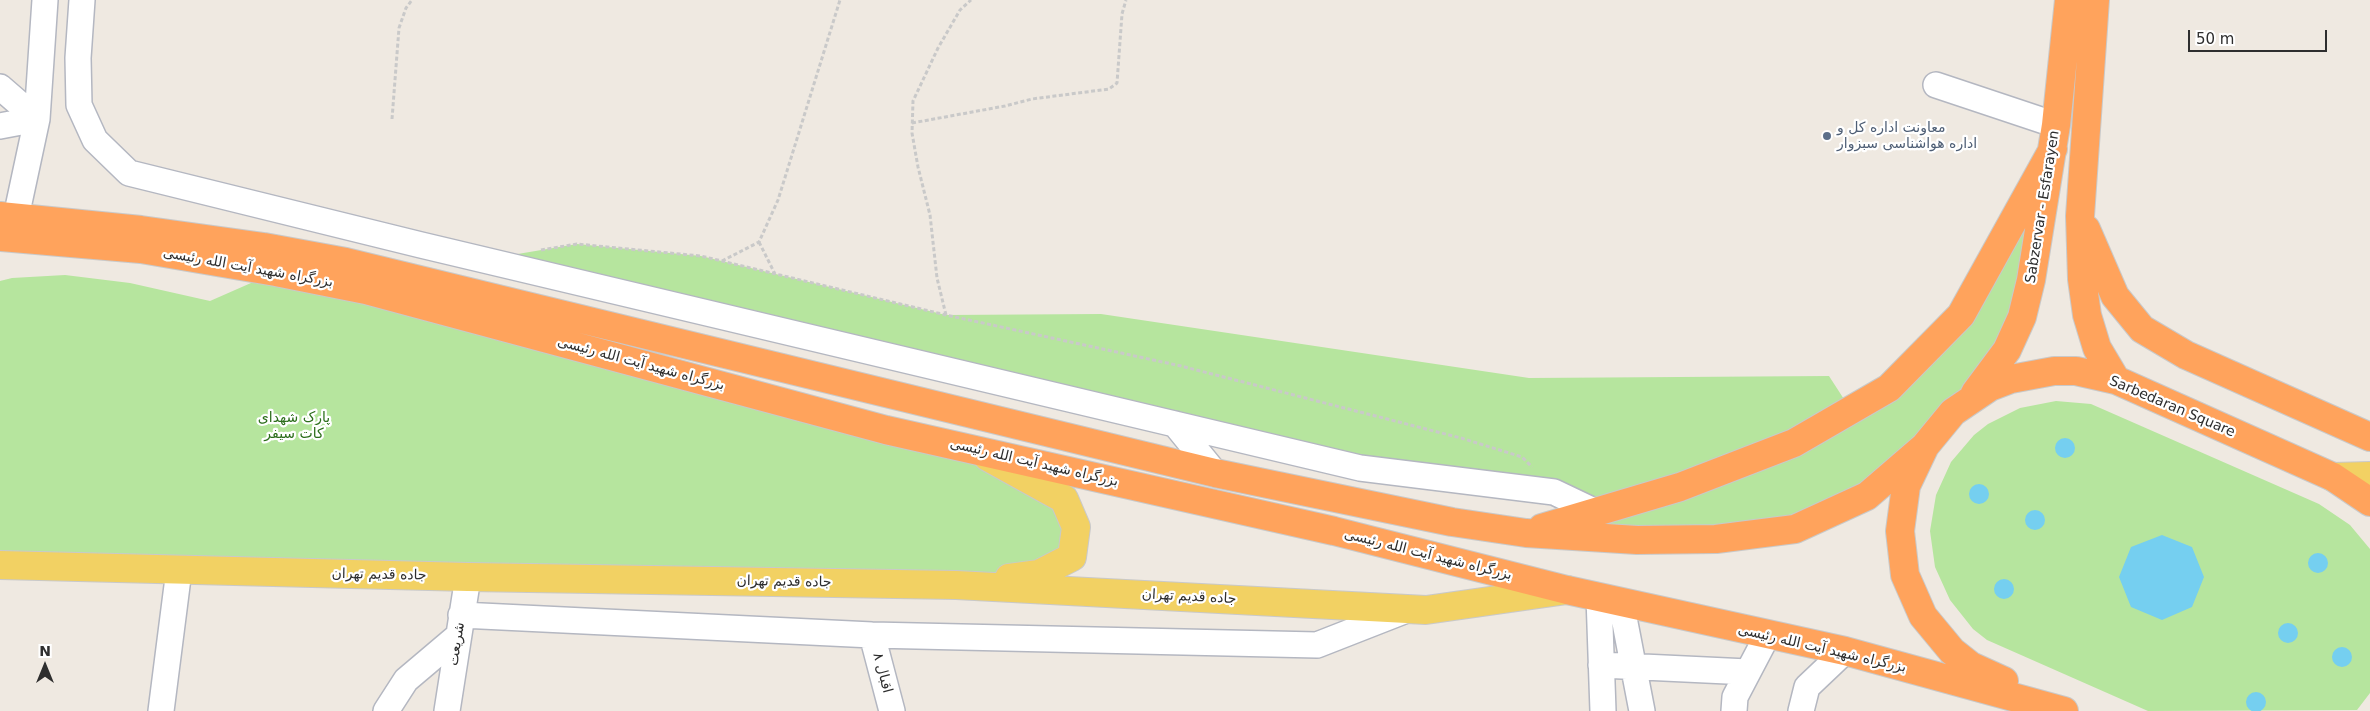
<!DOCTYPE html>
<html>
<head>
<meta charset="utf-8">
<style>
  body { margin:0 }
  #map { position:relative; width:2370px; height:711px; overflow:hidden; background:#efe9e1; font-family:"DejaVu Sans",sans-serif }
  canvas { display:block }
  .north { position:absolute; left:20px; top:641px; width:50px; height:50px; -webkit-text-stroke:4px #fff; paint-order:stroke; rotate:0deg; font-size:14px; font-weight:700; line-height:20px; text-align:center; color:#2e2e2e }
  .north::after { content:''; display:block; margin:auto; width:18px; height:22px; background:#2e2e2e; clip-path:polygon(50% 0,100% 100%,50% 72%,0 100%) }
  .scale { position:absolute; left:2188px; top:30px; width:139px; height:22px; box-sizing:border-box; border:2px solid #2e2e2e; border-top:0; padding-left:6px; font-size:15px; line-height:18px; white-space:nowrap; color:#2e2e2e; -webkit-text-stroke:4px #fff; paint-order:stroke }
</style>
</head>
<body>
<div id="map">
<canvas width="2370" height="711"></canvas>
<div class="north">N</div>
<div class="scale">50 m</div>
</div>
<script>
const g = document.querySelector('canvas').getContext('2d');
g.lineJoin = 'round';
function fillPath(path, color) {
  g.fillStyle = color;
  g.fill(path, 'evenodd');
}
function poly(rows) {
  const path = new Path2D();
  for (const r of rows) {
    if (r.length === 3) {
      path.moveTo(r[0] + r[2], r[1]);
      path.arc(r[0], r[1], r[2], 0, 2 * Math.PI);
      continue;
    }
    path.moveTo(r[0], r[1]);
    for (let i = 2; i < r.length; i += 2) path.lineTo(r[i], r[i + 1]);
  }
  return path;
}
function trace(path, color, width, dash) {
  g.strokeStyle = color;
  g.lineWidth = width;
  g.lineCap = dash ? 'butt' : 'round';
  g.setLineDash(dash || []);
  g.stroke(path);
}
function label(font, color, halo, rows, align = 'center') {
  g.font = font + ' "DejaVu Sans",Vazirmatn,sans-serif';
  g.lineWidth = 4.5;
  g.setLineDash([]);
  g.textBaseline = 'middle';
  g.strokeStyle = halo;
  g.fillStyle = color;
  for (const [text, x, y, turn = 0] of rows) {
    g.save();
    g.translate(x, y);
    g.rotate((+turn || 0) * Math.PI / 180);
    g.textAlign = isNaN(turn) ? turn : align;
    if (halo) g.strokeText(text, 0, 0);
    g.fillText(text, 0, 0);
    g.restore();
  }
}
fillPath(poly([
  [2053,149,2022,317,1925,446,1795,529,1554,535,1595,512,1360,468,482,260,577,244,701,256,946,315,1101,314,1529,378,1829,376,1851,410,1961,315],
  [276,272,977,451,1064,499,1076,527,1039,574,0,565,0,281,12,278,65,275,130,283,210,301],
  [2056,401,2091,404,2319,504,2350,525,2370,549,2370,693,2357,710,2148,711,1987,640,1973,629,1950,600,1935,567,1930,531,1936,495,1951,462,1974,435,1988,424,2020,408]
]), '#b6e59e');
fillPath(poly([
  [2065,448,10],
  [1979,494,10],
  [2035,520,10],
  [2162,535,2192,547,2204,577,2192,607,2162,620,2131,607,2119,577,2131,547],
  [2318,563,10],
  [2004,589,10],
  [2288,633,10],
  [2342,657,10],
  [2256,702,10]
]), '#75cff0');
const minor = poly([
  [82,0,78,58,79,105,95,140,129,173,421,245,1360,468,1554,492,1596,512],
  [1936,85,2056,125],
  [0,87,37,119],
  [0,126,37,119],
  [16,217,37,119,45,0],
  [1175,424,1215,473],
  [1599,597,1603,711],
  [1621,602,1642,711],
  [461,615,872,635,1317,645,1409,609],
  [872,635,892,711],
  [1601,665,1748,672],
  [161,711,179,570],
  [386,711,406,680,458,636],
  [447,711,468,577],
  [1734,711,1735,697,1767,636],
  [1801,711,1807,687,1845,651]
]);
const major = poly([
  [988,457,1064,499,1076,527,1072,557,1039,574,1009,578],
  [2333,477,2370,476],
  [0,565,468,577,956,585,1426,610,1567,590]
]);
const highway = poly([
  [2095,0,2080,216,2082,279,2087,315,2097,348,2116,380],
  [0,216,141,230,264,247,346,262,1215,473,1452,522,1526,533,1637,540,1716,539,1795,529,1867,496,1925,446],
  [2086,229,2115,296,2142,329,2186,355,2370,437],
  [0,237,141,249,276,272,366,290,886,430,1334,531,1567,590,1845,651,2064,711],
  [1975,393,2007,350,2022,317,2031,280,2056,125,2069,0],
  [1542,528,1680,487,1794,443,1889,388,1961,315,2053,149],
  [2004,681,1971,666,1952,651,1923,616,1905,575,1900,531,1906,486,1925,446,1953,412,1990,387,2011,379,2054,371,2076,371,2116,380,2333,477,2370,502]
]);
trace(minor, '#b4b7c1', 28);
trace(major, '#c9c9c9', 30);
trace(highway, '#c9c9c9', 30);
trace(poly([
  [392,119,399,28,406,8,412,0],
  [912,123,1005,106,1032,99,1109,89,1117,83,1122,14,1126,0],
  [759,242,775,274],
  [541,250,577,244,701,256,946,315,1181,366,1461,438,1522,457,1532,467],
  [722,261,759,242,778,200,840,0],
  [946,315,937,278,930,215,918,167,912,133,913,101,938,48,960,10,971,0]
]), '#c9c9c9', 3, [4, 2.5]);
trace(minor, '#fff', 25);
trace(major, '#f2d163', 28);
trace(highway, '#ffa35c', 28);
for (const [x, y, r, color] of [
  [1827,136,5,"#5c6f8a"]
]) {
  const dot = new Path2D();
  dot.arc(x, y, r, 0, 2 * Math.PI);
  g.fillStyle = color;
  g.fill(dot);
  trace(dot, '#fff', 2);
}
label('14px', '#4e5e75', '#fff', [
  ["معاونت اداره کل و",1837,128],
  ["اداره هواشناسی سبزوار",1837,144]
], 'left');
label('14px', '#2e2e2e', '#fff', [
  ["Sabzervar - Esfarayen",2043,207,-81],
  ["بزرگراه شهید آیت الله رئیسی",248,268,10],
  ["بزرگراه شهید آیت الله رئیسی",641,364,15],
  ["Sarbedaran Square",2172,407,23],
  ["بزرگراه شهید آیت الله رئیسی",1034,463,13],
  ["بزرگراه شهید آیت الله رئیسی",1428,555,14],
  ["جاده قدیم تهران",379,575,1],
  ["جاده قدیم تهران",784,582,1],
  ["جاده قدیم تهران",1189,597,3],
  ["شریعت",457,644,-81],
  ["بزرگراه شهید آیت الله رئیسی",1822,649,13],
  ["اقبال ۸",882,673,75]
]);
label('14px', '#2c6e1b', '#fff', [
  ["پارک شهدای",294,418],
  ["کات سیفر",294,434]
]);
</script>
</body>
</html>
